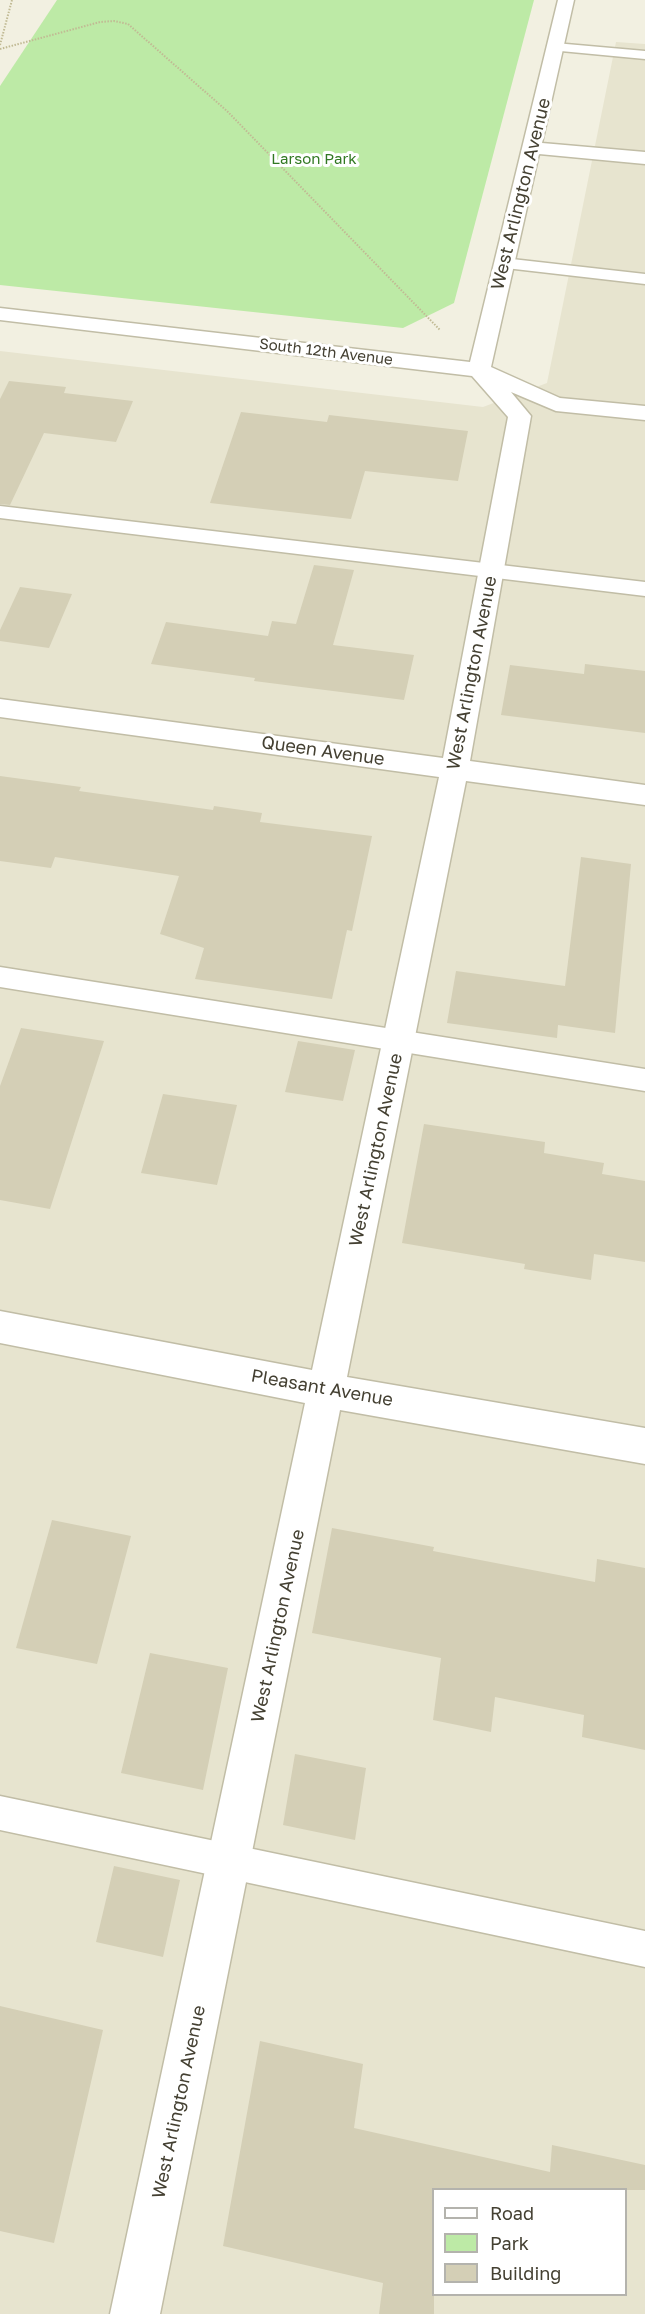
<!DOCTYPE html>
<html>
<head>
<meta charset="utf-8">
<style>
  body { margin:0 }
  #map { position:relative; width:645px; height:2314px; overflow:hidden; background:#f2f0e1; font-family:"Golos Text",sans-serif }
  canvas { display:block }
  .legend { position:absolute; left:432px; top:2188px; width:195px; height:108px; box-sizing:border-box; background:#fff; border:2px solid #b4b3ad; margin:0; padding:8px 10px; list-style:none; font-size:18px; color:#444032 }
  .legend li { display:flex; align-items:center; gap:12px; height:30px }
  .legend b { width:30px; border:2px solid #b4b3ad }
</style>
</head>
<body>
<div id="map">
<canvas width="645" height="2314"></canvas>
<ul class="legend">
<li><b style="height:8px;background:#fff"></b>Road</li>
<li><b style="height:16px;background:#bdeaa6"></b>Park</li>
<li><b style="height:16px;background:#d4cfb6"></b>Building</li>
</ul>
</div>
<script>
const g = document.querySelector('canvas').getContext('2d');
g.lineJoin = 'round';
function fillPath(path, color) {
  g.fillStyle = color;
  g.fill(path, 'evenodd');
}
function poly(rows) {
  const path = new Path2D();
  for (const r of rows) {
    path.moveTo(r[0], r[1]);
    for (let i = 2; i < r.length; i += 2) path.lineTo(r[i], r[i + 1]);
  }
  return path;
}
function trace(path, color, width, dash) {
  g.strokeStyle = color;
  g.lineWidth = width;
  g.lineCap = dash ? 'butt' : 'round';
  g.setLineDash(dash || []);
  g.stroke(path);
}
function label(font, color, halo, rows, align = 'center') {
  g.font = font + ' "Golos Text",sans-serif';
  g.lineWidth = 6;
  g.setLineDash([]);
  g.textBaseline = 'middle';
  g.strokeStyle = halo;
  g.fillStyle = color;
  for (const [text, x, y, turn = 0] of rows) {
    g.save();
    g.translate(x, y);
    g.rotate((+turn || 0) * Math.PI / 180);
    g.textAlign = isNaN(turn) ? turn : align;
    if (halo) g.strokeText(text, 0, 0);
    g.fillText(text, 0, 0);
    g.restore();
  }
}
fillPath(poly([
  [616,42,645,44,645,2314,0,2314,0,351,483,407,547,383],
  [434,2190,626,2190,626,2294,434,2294]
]), '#e7e4cf');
fillPath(poly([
  [57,0,534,0,454,303,403,328,0,285,0,86]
]), '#bdeaa6');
fillPath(poly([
  [9,381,66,387,64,393,133,401,116,442,44,433,10,505,0,504,0,399],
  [241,412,327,422,329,415,468,431,458,481,365,471,351,519,210,503],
  [314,565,354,570,333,645,414,655,404,700,254,681,255,678,151,664,166,622,268,636,272,621,296,624],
  [20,587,72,594,49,648,0,641,0,630],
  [585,664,645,671,645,733,501,715,510,665,584,674],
  [0,776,81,787,79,791,213,810,214,806,262,813,260,822,372,836,352,931,347,930,332,999,195,979,204,948,160,934,179,876,55,857,51,868,0,861],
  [581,857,631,864,615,1033,558,1025,557,1038,447,1023,456,971,565,986],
  [21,1028,104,1041,50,1209,0,1200,0,1086],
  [298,1041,355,1050,343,1101,285,1092],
  [163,1094,237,1105,217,1185,141,1173],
  [424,1124,545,1142,544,1153,604,1163,602,1174,645,1181,645,1262,594,1254,591,1280,524,1269,525,1264,402,1243],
  [52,1520,131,1536,97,1664,16,1648],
  [332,1528,434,1547,433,1551,595,1582,597,1559,645,1568,645,1750,582,1737,584,1715,495,1697,491,1732,433,1720,441,1658,312,1633],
  [150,1653,228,1668,203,1790,121,1773],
  [295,1754,366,1768,355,1840,283,1825],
  [114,1866,180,1880,163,1957,96,1942],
  [0,2006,103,2030,54,2243,0,2231],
  [260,2041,363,2064,354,2128,550,2172,552,2145,645,2165,645,2190,434,2190,434,2314,379,2314,383,2283,223,2246]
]), '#d4cfb6');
const service = poly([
  [555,43,645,51,645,59,550,50,548,47,550,44,555,43],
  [503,258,645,274,645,284,497,267,495,263,497,259,503,258],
  [0,506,645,582,645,596,0,518,0,506],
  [0,967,645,1069,645,1091,0,987,0,967],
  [0,1796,645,1931,645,1967,0,1830,0,1796]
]);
const minor = poly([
  [558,0,574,0,542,143,645,152,645,164,539,154,491,367,560,398,645,406,645,420,556,411,511,392,531,416,470,761,645,785,645,805,466,781,347,1377,645,1428,645,1464,340,1410,160,2314,110,2314,305,1403,0,1343,0,1311,312,1370,439,777,0,717,0,699,443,758,508,417,472,376,0,320,0,308,470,362,558,0]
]);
trace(service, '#c1bda6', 3);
trace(minor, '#c1bda6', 3);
trace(poly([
  [0,45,12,0],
  [0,49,100,22,114,21,128,24,227,111,440,330]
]), '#c1ba94', 2, [1.5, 1.5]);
fillPath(service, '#fff');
fillPath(minor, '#fff');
label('15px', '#317822', '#fff', [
  ["Larson Park",314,159]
]);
label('15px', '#444032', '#fff', [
  ["South 12th Avenue",326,352,7]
]);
label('18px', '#444032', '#fff', [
  ["West Arlington Avenue",521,194,-76],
  ["West Arlington Avenue",472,673,-79],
  ["Queen Avenue",323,751,8],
  ["West Arlington Avenue",376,1150,-78],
  ["Pleasant Avenue",322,1388,10],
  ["West Arlington Avenue",278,1626,-78],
  ["West Arlington Avenue",179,2102,-78]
]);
</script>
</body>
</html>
